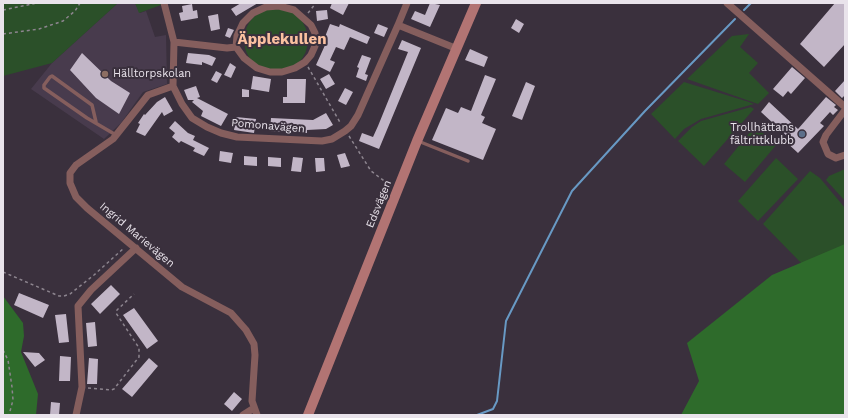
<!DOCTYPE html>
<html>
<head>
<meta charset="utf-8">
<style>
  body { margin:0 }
  #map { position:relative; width:848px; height:418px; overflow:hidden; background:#3a303d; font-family:"Work Sans",sans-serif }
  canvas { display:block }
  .frame { position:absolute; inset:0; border:4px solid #e9e3eb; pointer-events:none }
</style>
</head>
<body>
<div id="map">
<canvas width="848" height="418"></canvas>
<div class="frame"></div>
</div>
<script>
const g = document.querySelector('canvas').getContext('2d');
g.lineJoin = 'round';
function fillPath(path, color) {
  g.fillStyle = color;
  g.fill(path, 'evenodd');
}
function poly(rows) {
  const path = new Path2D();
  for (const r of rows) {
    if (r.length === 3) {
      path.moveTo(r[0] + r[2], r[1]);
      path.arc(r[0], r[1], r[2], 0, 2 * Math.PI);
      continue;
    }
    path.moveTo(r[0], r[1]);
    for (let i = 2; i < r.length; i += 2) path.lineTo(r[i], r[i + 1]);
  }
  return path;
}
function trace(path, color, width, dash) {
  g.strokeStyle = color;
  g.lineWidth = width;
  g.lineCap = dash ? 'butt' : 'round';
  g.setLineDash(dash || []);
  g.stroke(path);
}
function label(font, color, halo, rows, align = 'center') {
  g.font = font + ' "Work Sans",sans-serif';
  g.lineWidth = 4;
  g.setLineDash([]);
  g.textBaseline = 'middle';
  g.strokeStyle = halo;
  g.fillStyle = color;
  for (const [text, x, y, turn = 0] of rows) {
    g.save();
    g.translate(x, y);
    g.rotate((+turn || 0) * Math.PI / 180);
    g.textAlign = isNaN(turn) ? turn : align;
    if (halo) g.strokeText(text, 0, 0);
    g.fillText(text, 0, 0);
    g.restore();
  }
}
fillPath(poly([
  [118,3,135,3,140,13,146,11,155,37,166,35,167,84,143,92,121,123,104,139,31,89,52,63]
]), '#483b4d');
fillPath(poly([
  [3,3,118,3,52,63,3,76],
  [135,3,160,3,161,5,139,13],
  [276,40,32],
  [749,34,740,47,758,63,749,73,769,93,758,104,687,79,732,36],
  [684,82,749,102,754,104,701,119,684,129,675,139,651,114],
  [751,107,754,109,704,166,678,141,692,127,701,121],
  [755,126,777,144,745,182,724,164],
  [776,158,798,179,758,221,738,201],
  [845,169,845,201,826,180,829,176],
  [810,171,820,178,845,208,845,251,805,267,763,224]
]), '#2b5029');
fillPath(poly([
  [845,244,845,415,681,415,699,381,687,343,772,275],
  [3,296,23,323,24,336,21,352,38,394,36,415,3,415]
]), '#2e6b2b');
trace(poly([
  [744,10,751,3],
  [477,415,493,409,497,401,506,321,572,191,645,111,735,19]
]), '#6899c4', 2);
fillPath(poly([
  [241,3,258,3,236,16,231,9],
  [332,3,349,3,343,15,330,8],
  [430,3,440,5,430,27,411,19,415,11,425,15],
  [835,3,845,3,845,44,824,67,800,44],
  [192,4,193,11,197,10,198,18,181,21,179,13,183,12,182,6],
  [327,10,328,19,317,21,316,11],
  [218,14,220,29,211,31,208,16],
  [516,19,524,24,519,33,511,28],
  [330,24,339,27,340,24,370,37,367,44,350,37,344,50,336,47,330,60,335,62,330,72,316,65,326,43,323,42],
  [378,24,388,28,384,37,374,33],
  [228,28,234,30,230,38,225,36],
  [402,40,421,48,379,149,359,141,362,133,373,137,378,126,408,52,398,49],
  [470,49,488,57,484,67,465,60],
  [82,53,111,81,130,93,119,114,96,98,70,70],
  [188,53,209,55,216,58,212,66,202,62,202,65,186,63],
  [362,55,371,58,365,74,368,75,366,81,356,77,359,68,357,67],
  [230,63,236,67,231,78,224,75],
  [792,67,805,78,791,94,788,91,783,97,773,89],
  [216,71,222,74,217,83,211,80],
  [329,74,335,84,326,89,320,79],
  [485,75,496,79,481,115,485,117,482,123,496,129,483,160,432,140,446,108,458,113,461,107,471,111],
  [253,76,271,79,269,92,251,89],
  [287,79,306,79,305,103,283,103,283,97,287,97],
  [845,80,845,95,842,98,835,91],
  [526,82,535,86,522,120,512,116],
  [196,86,200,97,197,98,228,114,221,126,201,116,203,111,192,102,194,100,188,100,184,90],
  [345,88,353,92,346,105,338,101],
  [242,89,249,90,249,97,242,97],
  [165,97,173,111,164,116,162,112,145,136,136,132,140,124,138,123,144,114,145,115,157,102],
  [826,97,836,105,834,107,838,110,833,115,830,112,820,123,824,126,798,153,785,141,788,137,761,112,769,102,798,129],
  [326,113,333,125,326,129,307,130,307,133,270,131,271,118,313,120],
  [236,117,256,119,254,133,234,130],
  [175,121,188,133,195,136,193,140,209,148,204,156,193,151,195,148,181,141,179,143,172,137,175,133,169,128],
  [220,151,233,153,231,163,219,161],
  [345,153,350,166,341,168,337,155],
  [244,156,257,157,257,166,244,165],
  [268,157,281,158,281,167,268,166],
  [293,157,303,158,301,172,291,171],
  [315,158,324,158,325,171,316,172],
  [111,285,120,294,100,314,91,304],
  [19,293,49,305,43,318,14,305],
  [134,308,158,341,147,349,123,315],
  [66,314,69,342,59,343,55,315],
  [95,322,97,346,88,347,86,323],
  [23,352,39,353,45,360,35,367],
  [60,356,71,357,70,381,59,381],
  [89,358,98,359,97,384,87,384],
  [149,358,158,366,132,397,122,389],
  [234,392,242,399,232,411,224,404],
  [51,402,60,403,59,415,50,415]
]), '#c2b6c7');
trace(poly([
  [3,10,37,3],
  [308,13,316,3],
  [3,34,39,29,63,21,75,11,80,3],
  [308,67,341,124],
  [349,136,371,171,391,186],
  [3,272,59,296,64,296,70,294,94,275,124,248],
  [3,350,8,360,12,387,13,400,9,415],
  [88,388,111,390,114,389,139,357,139,348,116,313,117,310,134,294]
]), '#8d858f', 1.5, [3, 3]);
trace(poly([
  [96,122,92,105,52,76,50,77,44,85,44,88,87,118,116,135],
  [418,141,468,161]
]), '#855e5d', 3.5);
trace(poly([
  [164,3,174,42,173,86,182,104,192,118,207,127,221,133,237,137,322,141,332,139,345,131,351,126,358,115,398,25,455,48],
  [727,3,845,107],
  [279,6,294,10,311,25,315,33,315,46,311,55,305,62,295,68,282,72,270,72,257,68,244,58,236,47,237,36,243,23,253,13,266,7,279,6],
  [398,25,407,3],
  [174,42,227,48,236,47],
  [173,86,148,95,113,139,76,165,70,173,70,183,76,197,87,208,182,287,231,313,246,330,254,344,255,355,252,401,257,415],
  [845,110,826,135,823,142,828,154,836,158,845,155],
  [76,415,82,387,78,306,91,290,136,248],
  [243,415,254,408]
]), '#855e5d', 7);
trace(poly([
  [308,415,417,141,476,3]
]), '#b27473', 10);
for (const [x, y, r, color] of [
  [105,74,4,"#8d6e63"],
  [802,134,4,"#5c6f8a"]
]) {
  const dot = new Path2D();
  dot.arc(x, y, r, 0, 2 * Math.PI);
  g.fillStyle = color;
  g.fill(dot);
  trace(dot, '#3a303d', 1.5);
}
label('11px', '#e9e3eb', '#3a303d', [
  ["Hälltorpskolan",113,74],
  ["Trollhättans",794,128,"right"],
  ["fältrittklubb",794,141,"right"]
], 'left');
label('11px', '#e9e3eb', '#3a303d', [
  ["Pomonavägen",268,126,5],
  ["Edsvägen",379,204,-68],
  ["Ingrid Marievägen",137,235,40]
]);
label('bold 15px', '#fbc1a0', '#3a303d', [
  ["Äpplekullen",282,40]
]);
</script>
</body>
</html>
